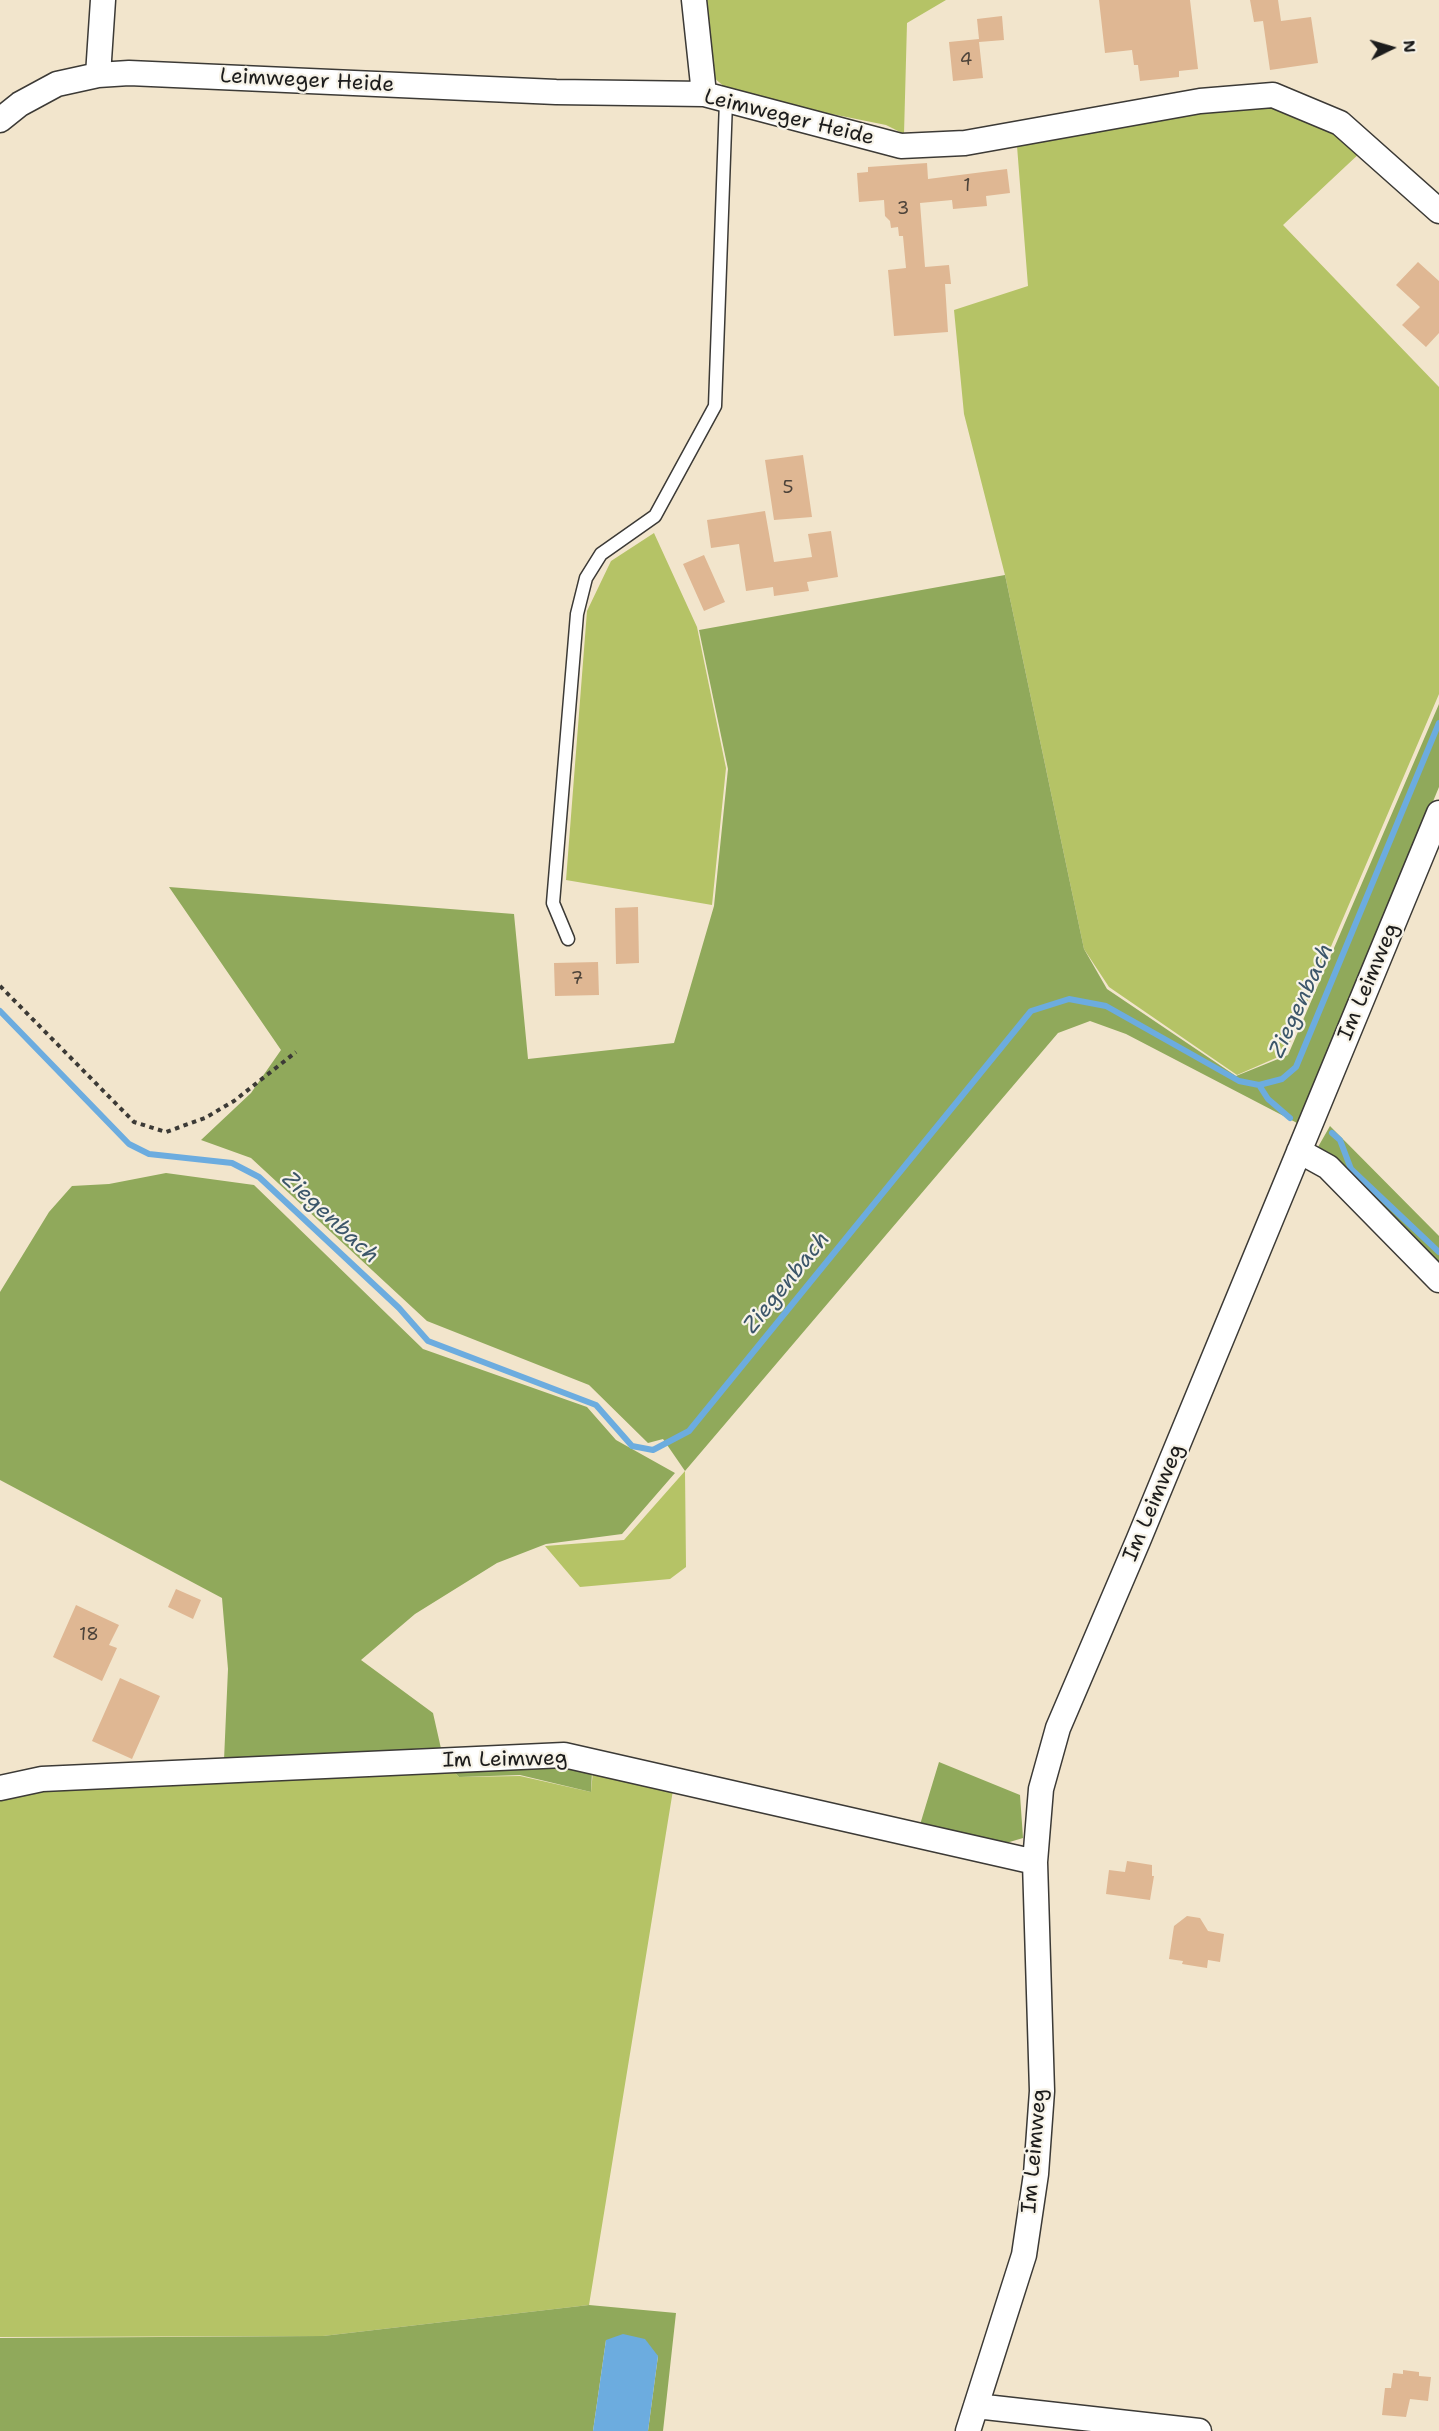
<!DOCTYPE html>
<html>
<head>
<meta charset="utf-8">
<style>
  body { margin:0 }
  #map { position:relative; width:1439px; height:2431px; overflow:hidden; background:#f2e5cc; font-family:"Shantell Sans",sans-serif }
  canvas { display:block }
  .north { position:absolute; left:1361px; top:18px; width:60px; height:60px; -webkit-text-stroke:4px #f7f3e8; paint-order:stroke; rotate:85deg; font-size:16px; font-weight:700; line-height:24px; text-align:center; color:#1c1c1c }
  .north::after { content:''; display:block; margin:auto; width:21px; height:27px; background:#1c1c1c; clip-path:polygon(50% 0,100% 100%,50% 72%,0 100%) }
</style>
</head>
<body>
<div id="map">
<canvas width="1439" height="2431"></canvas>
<div class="north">N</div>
</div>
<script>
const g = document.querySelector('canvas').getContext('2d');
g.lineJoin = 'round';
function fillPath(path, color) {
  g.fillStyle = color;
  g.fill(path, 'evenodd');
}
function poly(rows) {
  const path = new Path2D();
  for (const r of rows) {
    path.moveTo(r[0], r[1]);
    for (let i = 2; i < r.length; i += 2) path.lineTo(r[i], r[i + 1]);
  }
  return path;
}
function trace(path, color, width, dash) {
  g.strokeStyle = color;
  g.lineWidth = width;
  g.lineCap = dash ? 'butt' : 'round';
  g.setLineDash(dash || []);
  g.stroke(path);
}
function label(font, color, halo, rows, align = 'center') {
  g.font = font + ' "Shantell Sans",sans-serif';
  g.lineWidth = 4.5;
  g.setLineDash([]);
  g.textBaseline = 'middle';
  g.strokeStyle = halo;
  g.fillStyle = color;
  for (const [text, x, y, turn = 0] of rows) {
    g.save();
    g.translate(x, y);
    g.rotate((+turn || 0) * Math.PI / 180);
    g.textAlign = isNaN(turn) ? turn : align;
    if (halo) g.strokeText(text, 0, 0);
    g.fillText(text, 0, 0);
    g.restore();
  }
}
fillPath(poly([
  [704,0,946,0,907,23,904,134,886,125,733,94,713,77],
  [1269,103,1306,113,1362,151,1283,225,1439,387,1439,694,1285,1054,1237,1075,1109,987,1084,949,1005,575,964,414,954,310,1028,286,1017,146,1191,107],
  [654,533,697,627,726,768,712,905,566,880,587,611,611,561],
  [685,1471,686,1567,670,1579,580,1587,545,1546,624,1540],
  [451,1768,459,1777,520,1776,591,1792,593,1771,673,1790,589,2305,323,2336,0,2337,0,1798,40,1789]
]), '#b5c366');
fillPath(poly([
  [1005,575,1084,949,1107,989,1236,1076,1288,1055,1439,704,1439,787,1299,1124,1126,1034,1090,1021,1058,1033,685,1471,663,1439,648,1443,589,1385,427,1321,251,1158,201,1140,251,1093,281,1050,169,887,514,914,528,1059,674,1043,714,906,728,769,699,630],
  [1330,1126,1439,1236,1439,1268,1318,1147],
  [166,1173,254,1185,423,1349,587,1407,616,1440,675,1473,622,1534,546,1544,497,1563,415,1614,361,1660,433,1713,442,1753,224,1760,228,1669,222,1598,0,1480,0,1292,49,1212,72,1186,109,1184],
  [939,1762,1020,1795,1023,1838,996,1846,919,1828],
  [521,1764,592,1771,591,1792,520,1775,459,1777,451,1768],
  [589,2305,676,2313,663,2431,648,2431,658,2356,606,2340,593,2431,0,2431,0,2338,323,2336]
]), '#90a95b');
fillPath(poly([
  [623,2334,645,2339,658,2356,648,2431,593,2431,606,2340]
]), '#6cacdf');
trace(poly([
  [0,1011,129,1144,149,1154,232,1163,259,1177,399,1308,428,1341,596,1405,632,1446,653,1450,689,1431,1031,1011,1069,999,1106,1006,1239,1081,1259,1085,1282,1079,1296,1067,1439,723],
  [1259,1085,1268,1099,1290,1118],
  [1332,1133,1340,1140,1351,1169,1439,1252]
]), '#6cacdf', 6);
fillPath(poly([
  [1099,0,1190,0,1198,69,1179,71,1179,77,1140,81,1138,65,1134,65,1132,50,1105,53],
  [1250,0,1278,0,1281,21,1311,17,1318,63,1270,70,1263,21,1254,22],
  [1002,16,1004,40,979,42,983,78,953,81,949,42,979,39,977,19],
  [927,163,928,179,1007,169,1010,193,986,196,987,206,953,209,952,200,920,203,925,267,949,265,951,284,945,284,948,332,894,336,888,270,906,268,903,236,899,236,898,227,891,228,890,221,885,216,884,200,859,202,857,173,868,172,868,167],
  [1418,262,1439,281,1439,333,1426,347,1402,325,1420,307,1396,285],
  [803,455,812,517,774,520,765,460],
  [765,511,774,562,812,557,808,534,831,531,838,577,807,582,809,591,774,596,773,587,746,591,739,544,711,548,707,520],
  [704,555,725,602,704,611,683,564],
  [638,907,639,963,616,964,615,908],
  [598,962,599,995,555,996,554,963],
  [176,1589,201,1600,193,1619,168,1607],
  [76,1605,119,1625,109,1645,117,1648,102,1681,53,1657],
  [120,1678,160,1696,132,1759,92,1741],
  [1127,1861,1152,1865,1152,1876,1154,1876,1150,1900,1106,1894,1109,1870,1125,1872],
  [1187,1916,1200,1918,1208,1931,1224,1934,1220,1962,1208,1960,1207,1968,1182,1964,1183,1961,1169,1959,1174,1926],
  [1403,2370,1419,2372,1419,2376,1431,2377,1428,2401,1410,2399,1406,2417,1382,2415,1385,2388,1391,2388,1393,2373,1403,2374]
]), '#dfb793');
const service = poly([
  [568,939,553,903,577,614,586,578,601,554,655,516,715,406,726,101]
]);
const minor = poly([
  [694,0,704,94],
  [98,75,103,0],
  [0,120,20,104,57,84,98,75,129,73,556,92,704,94,901,146,965,143,1200,101,1273,95,1340,123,1439,211],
  [1299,1151,1328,1167,1439,1280],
  [0,1788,42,1779,564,1755,1035,1862],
  [976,2406,1199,2431],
  [968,2431,1024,2255,1036,2174,1042,2091,1035,1862,1041,1789,1058,1728,1138,1541,1439,813]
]);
trace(service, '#3c3a36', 15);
trace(minor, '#3c3a36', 27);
trace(poly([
  [0,986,134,1122,166,1132,205,1118,234,1101,296,1052]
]), '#3c3a36', 4, [4.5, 4.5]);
trace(service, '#fff', 12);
trace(minor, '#fff', 24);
label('18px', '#4d433a', null, [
  ["4",966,60],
  ["1",967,186],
  ["3",903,209],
  ["5",788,488],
  ["7",577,979],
  ["18",89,1635]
]);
label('21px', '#1c1c1c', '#f7f3e8', [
  ["Leimweger Heide",307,81,3],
  ["Leimweger Heide",789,118,14],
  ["Im Leimweg",1369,982,-67],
  ["Im Leimweg",1154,1503,-67],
  ["Im Leimweg",505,1760,-1],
  ["Im Leimweg",1035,2151,-85]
]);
label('italic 22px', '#3c566a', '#f7f3e8', [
  ["Ziegenbach",1302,1001,-65],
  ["Ziegenbach",330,1218,43],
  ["Ziegenbach",787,1283,-51]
]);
</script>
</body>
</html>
